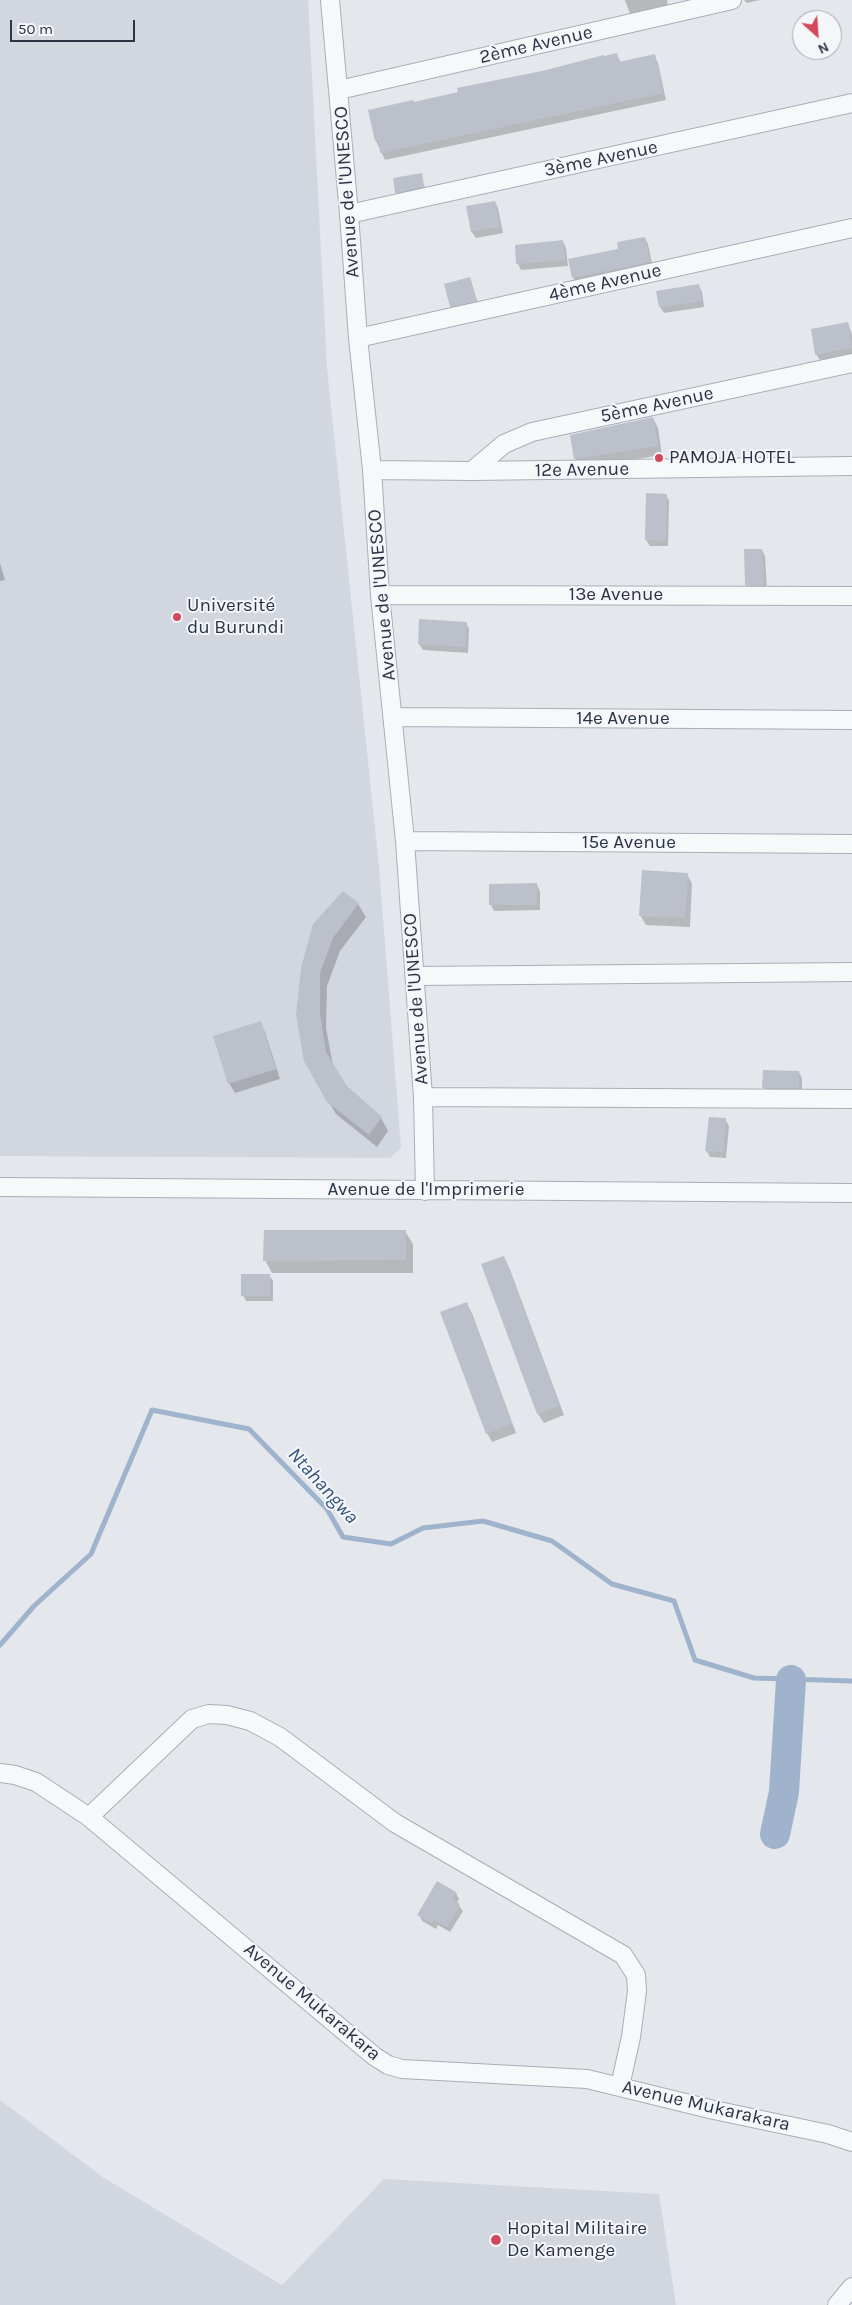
<!DOCTYPE html>
<html>
<head>
<meta charset="utf-8">
<style>
  body { margin:0 }
  #map { position:relative; width:852px; height:2305px; overflow:hidden; background:#e4e7ec; font-family:Karla,sans-serif }
  canvas { display:block }
  .north { position:absolute; left:792px; top:10px; width:50px; height:50px; box-sizing:border-box; background:#f4f6f9; border:1px solid #a4a8b1; border-radius:50%; rotate:154deg; font-size:14px; font-weight:700; line-height:20px; text-align:center; color:#2b3445 }
  .north::after { content:''; display:block; margin:auto; width:18px; height:22px; background:#d1495b; clip-path:polygon(50% 0,100% 100%,50% 72%,0 100%) }
  .scale { position:absolute; left:10px; top:20px; width:125px; height:22px; box-sizing:border-box; border:2px solid #2b3445; border-top:0; padding-left:6px; font-size:15px; line-height:18px; white-space:nowrap; color:#2b3445; -webkit-text-stroke:4px #f4f6f9; paint-order:stroke }
</style>
</head>
<body>
<div id="map">
<canvas width="852" height="2305"></canvas>
<div class="north">N</div>
<div class="scale">50 m</div>
</div>
<script>
const g = document.querySelector('canvas').getContext('2d');
g.lineJoin = 'round';
function fillPath(path, color) {
  g.fillStyle = color;
  g.fill(path, 'evenodd');
}
function poly(rows) {
  const path = new Path2D();
  for (const r of rows) {
    path.moveTo(r[0], r[1]);
    for (let i = 2; i < r.length; i += 2) path.lineTo(r[i], r[i + 1]);
  }
  return path;
}
function trace(path, color, width, dash) {
  g.strokeStyle = color;
  g.lineWidth = width;
  g.lineCap = dash ? 'butt' : 'round';
  g.setLineDash(dash || []);
  g.stroke(path);
}
function label(font, color, halo, rows, align = 'center') {
  g.font = font + ' Karla,sans-serif';
  g.lineWidth = 4;
  g.setLineDash([]);
  g.textBaseline = 'middle';
  g.strokeStyle = halo;
  g.fillStyle = color;
  for (const [text, x, y, turn = 0] of rows) {
    g.save();
    g.translate(x, y);
    g.rotate((+turn || 0) * Math.PI / 180);
    g.textAlign = isNaN(turn) ? turn : align;
    if (halo) g.strokeText(text, 0, 0);
    g.fillText(text, 0, 0);
    g.restore();
  }
}
fillPath(poly([
  [0,0,308,0,327,368,379,867,401,1148,390,1158,0,1156],
  [0,2100,104,2178,282,2285,384,2179,659,2194,676,2305,0,2305]
]), '#d2d6de');
fillPath(poly([
  [625,0,667,0,669,11,632,19],
  [744,0,760,0,747,3],
  [617,55,621,63,654,55,658,63,666,100,385,160,376,141,369,111,414,103],
  [421,175,426,191,399,197,396,193],
  [495,202,498,208,503,233,476,238,472,232,468,207],
  [645,238,648,244,653,268,576,283,573,277],
  [563,242,566,248,568,266,521,270,518,264,516,246],
  [470,278,479,307,455,312,451,306],
  [699,286,702,292,704,307,664,313,660,307],
  [848,323,852,335,852,354,820,360,816,354],
  [653,418,658,428,662,455,581,468,575,458],
  [666,495,669,501,668,546,650,546,646,540],
  [762,550,765,556,767,591,750,591,746,585],
  [0,563,5,580,0,581],
  [466,623,469,629,468,653,423,650,419,644],
  [687,874,692,884,690,927,646,925,640,915],
  [537,885,540,891,540,910,494,911,491,905],
  [343,892,358,904,366,917,340,951,327,986,326,1028,333,1066,346,1087,381,1118,388,1131,377,1147,336,1114,305,1061,314,925],
  [260,1023,265,1032,280,1079,235,1093,229,1083],
  [799,1072,802,1078,802,1094,767,1094,764,1088],
  [725,1119,729,1126,726,1158,710,1157,706,1150],
  [405,1231,413,1244,413,1273,272,1273,265,1260],
  [504,1258,509,1267,564,1415,544,1423,538,1414,483,1265],
  [269,1275,273,1281,273,1301,246,1301,243,1295],
  [466,1304,472,1313,516,1433,492,1442,487,1433],
  [438,1883,456,1893,459,1899,457,1903,463,1911,450,1932,438,1925,436,1929,422,1921,419,1915]
]), '#0003');
trace(poly([
  [0,1645,34,1606,91,1554,152,1410,249,1429,327,1509,343,1537,391,1544,423,1528,483,1521,552,1541,612,1584,674,1601,695,1660,754,1678,852,1681]
]), '#9fb4cc', 5);
trace(poly([
  [775,1834,784,1792,791,1680]
]), '#9fb4cc', 30);
fillPath(poly([
  [617,53,619,62,655,54,663,93,380,153,378,140,375,141,368,110,413,100,414,102,458,92,457,88,542,71,604,55,604,56],
  [422,173,424,187,395,193,393,178],
  [495,201,500,227,471,232,466,206],
  [645,237,650,262,572,278,568,259,618,249,617,242],
  [563,240,565,260,516,264,515,245],
  [470,277,477,301,450,307,444,284],
  [699,284,702,301,659,307,656,291],
  [848,322,852,348,815,355,811,329],
  [653,417,658,446,574,459,570,435],
  [646,493,667,494,666,541,645,540],
  [744,549,762,549,764,585,745,585],
  [419,619,467,622,465,647,418,644],
  [642,870,688,873,685,918,639,916],
  [537,883,537,905,489,905,489,884],
  [343,891,359,903,333,938,320,973,320,1014,326,1052,347,1086,382,1117,369,1135,327,1102,304,1061,296,1015,301,968,313,924],
  [261,1021,276,1069,228,1084,213,1036],
  [763,1070,799,1071,799,1088,762,1088],
  [709,1117,726,1118,723,1152,705,1151],
  [264,1230,406,1230,406,1260,263,1261],
  [504,1256,560,1406,537,1414,481,1264],
  [241,1274,270,1274,270,1296,241,1296],
  [467,1302,512,1424,486,1434,440,1312],
  [437,1881,456,1892,452,1899,460,1904,447,1927,434,1920,432,1923,417,1915]
]), '#bbc0ca');
const minor = poly([
  [330,0,349,214,358,338,372,470,380,595,405,841,423,1097,425,1191],
  [339,90,732,0],
  [349,214,852,103],
  [358,338,852,228],
  [372,470,472,471,852,466],
  [472,471,504,444,532,432,852,363],
  [380,595,852,596],
  [394,717,852,720],
  [405,841,852,844],
  [416,976,852,972],
  [423,1097,852,1099],
  [0,1187,852,1193],
  [0,1773,15,1775,36,1782,89,1817,374,2056,388,2065,402,2069,587,2079,714,2110,828,2134,852,2142],
  [89,1817,192,1719,209,1714,227,1715,250,1721,280,1737,395,1823,623,1955,636,1975,637,1991,631,2037,620,2086],
  [837,2305,852,2287]
]);
trace(minor, '#a9aeb7', 20);
trace(minor, '#f7f8fa', 18);
for (const [x, y, r, color] of [
  [659,458,5,"#d1495b"],
  [177,617,5,"#d1495b"],
  [496,2240,6,"#d1495b"]
]) {
  const dot = new Path2D();
  dot.arc(x, y, r, 0, 2 * Math.PI);
  g.fillStyle = color;
  g.fill(dot);
  trace(dot, '#f4f6f9', 2);
}
label('19px', '#2b3445', '#f4f6f9', [
  ["2ème Avenue",536,45,-13],
  ["3ème Avenue",601,159,-12],
  ["Avenue de l'UNESCO",347,192,-94],
  ["4ème Avenue",605,283,-13],
  ["5ème Avenue",657,405,-12],
  ["12e Avenue",582,470,-1],
  ["Avenue de l'UNESCO",382,595,-95],
  ["13e Avenue",616,595],
  ["14e Avenue",623,719],
  ["15e Avenue",629,843],
  ["Avenue de l'UNESCO",416,999,-94],
  ["Avenue de l'Imprimerie",426,1190],
  ["Avenue Mukarakara",312,2002,40],
  ["Avenue Mukarakara",706,2106,13]
]);
label('19px', '#2b3445', '#f4f6f9', [
  ["PAMOJA HOTEL",669,458],
  ["Université",187,606],
  ["du Burundi",187,628],
  ["Hopital Militaire",507,2229],
  ["De Kamenge",507,2251]
], 'left');
label('italic 20px', '#34527a', '#f4f6f9', [
  ["Ntahangwa",323,1486,48]
]);
</script>
</body>
</html>
